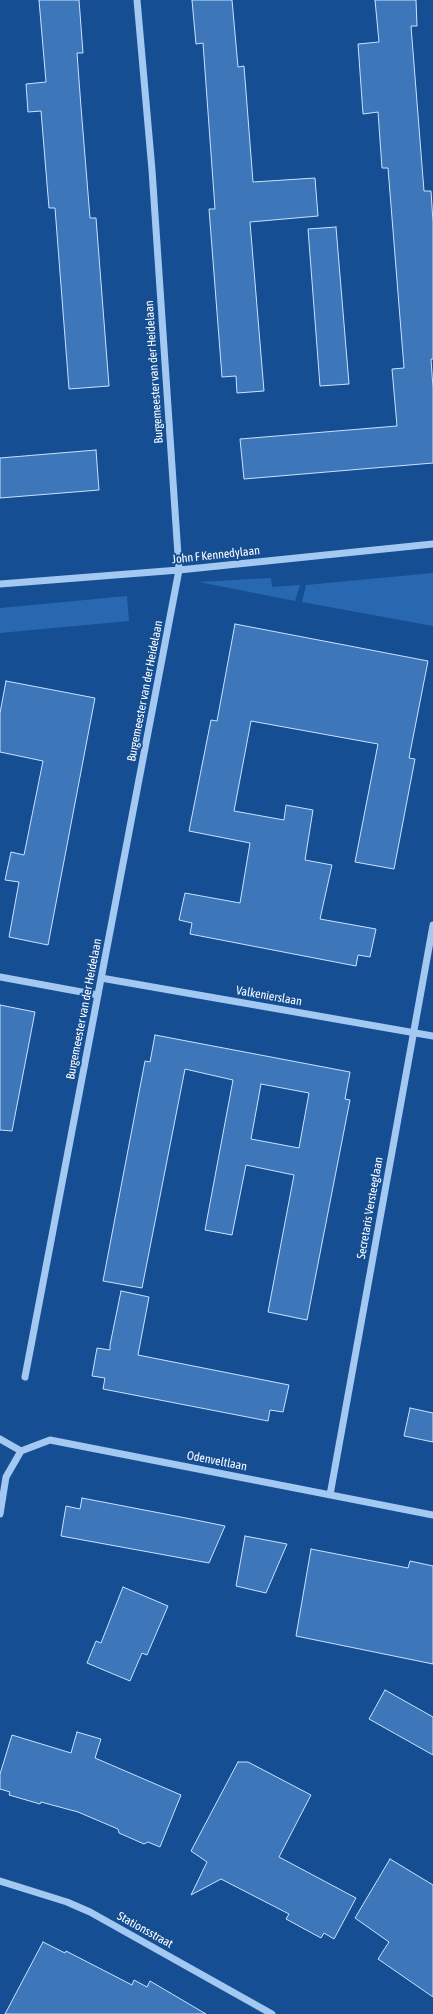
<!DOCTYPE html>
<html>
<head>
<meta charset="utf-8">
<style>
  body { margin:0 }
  canvas { display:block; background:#154e92 }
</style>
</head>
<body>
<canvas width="433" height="2014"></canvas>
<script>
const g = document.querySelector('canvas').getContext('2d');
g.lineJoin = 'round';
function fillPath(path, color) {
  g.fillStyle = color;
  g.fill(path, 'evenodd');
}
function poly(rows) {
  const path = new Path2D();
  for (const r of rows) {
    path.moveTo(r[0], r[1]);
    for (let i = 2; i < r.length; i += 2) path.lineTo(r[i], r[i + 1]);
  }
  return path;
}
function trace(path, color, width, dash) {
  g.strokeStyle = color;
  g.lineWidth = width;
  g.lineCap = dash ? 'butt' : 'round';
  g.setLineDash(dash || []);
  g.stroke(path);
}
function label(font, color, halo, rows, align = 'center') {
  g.font = font + ' "Asap Condensed",sans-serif';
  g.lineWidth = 4;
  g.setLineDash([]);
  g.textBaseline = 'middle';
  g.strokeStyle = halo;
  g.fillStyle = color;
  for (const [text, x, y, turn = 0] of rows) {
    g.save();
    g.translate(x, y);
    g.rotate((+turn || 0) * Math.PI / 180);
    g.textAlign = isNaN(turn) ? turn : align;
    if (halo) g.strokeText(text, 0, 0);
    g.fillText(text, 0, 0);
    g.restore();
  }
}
fillPath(poly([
  [433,573,433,626,302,602,306,585],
  [271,578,272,587,300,585,295,601,199,582],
  [127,596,129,621,0,633,0,608]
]), '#2768b1');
const building = poly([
  [39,0,79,0,83,53,77,53,81,107,90,218,96,218,109,386,69,389,55,208,49,208,41,111,28,112,26,84,46,82,39,0],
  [192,0,232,0,238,67,244,66,253,182,315,178,318,216,250,222,264,391,237,393,236,376,222,377,209,209,215,209,203,43,196,44,192,0],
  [375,0,416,0,417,26,411,26,424,191,431,191,433,222,433,359,431,359,433,388,433,463,244,479,240,439,397,426,392,369,404,368,388,168,382,168,378,112,363,114,358,44,379,42,375,0],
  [336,227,349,384,320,386,308,229,336,227],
  [96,450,99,490,0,498,0,458,96,450],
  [235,624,428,661,409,758,415,759,394,869,355,862,378,744,251,721,234,811,284,820,286,805,313,810,305,860,332,865,320,919,376,929,370,957,358,955,356,966,190,934,192,923,179,920,185,893,240,903,250,843,189,831,211,720,217,721,235,624],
  [6,681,95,698,48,945,9,937,19,882,5,880,11,852,24,855,43,761,0,752,0,713,6,681],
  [0,1005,35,1012,12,1131,0,1130,0,1005],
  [155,1035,350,1072,345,1099,350,1100,307,1320,268,1312,294,1175,246,1165,232,1235,205,1230,233,1080,185,1069,142,1288,103,1281,145,1061,150,1062,155,1035],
  [261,1084,309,1093,299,1148,251,1139,261,1084],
  [121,1291,149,1297,138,1355,289,1385,283,1412,270,1410,268,1421,103,1389,105,1378,92,1376,97,1348,110,1350,110,1345,121,1291],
  [410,1408,433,1413,433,1442,404,1436,410,1408],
  [82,1498,191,1519,225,1526,209,1563,61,1536,66,1506,80,1509,82,1498],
  [245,1536,287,1544,266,1593,236,1586,245,1536],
  [311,1549,408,1568,410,1561,433,1566,433,1664,296,1636,311,1549],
  [123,1587,168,1606,147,1655,142,1653,130,1681,87,1663,96,1641,101,1643,123,1587],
  [385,1690,433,1717,433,1755,369,1719,385,1690],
  [77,1732,101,1739,95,1758,181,1795,160,1847,148,1842,144,1844,119,1833,118,1829,78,1812,41,1802,40,1804,9,1795,10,1792,0,1789,0,1774,12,1735,71,1753,77,1732],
  [238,1762,248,1762,311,1795,279,1857,356,1898,334,1939,324,1933,321,1938,286,1919,289,1914,221,1879,191,1895,207,1862,191,1851,238,1762],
  [390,1859,433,1885,433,1997,378,1959,389,1942,355,1918,390,1859],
  [43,1942,65,1953,66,1951,132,1985,134,1980,147,1987,150,1981,206,2014,5,2014,43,1942]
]);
fillPath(building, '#3d77ba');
trace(building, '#cae2fc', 1);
trace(poly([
  [0,584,179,570,433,544],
  [0,977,98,995],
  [101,978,433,1036],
  [25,1377,179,570,152,170,137,0],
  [0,1439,21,1451,50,1440,433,1515],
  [330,1495,433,925],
  [0,1514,6,1477,21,1451],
  [0,1881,67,1902,90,1912,272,2014]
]), '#a3c8f1', 7);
label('12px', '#fff', '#154e92', [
  ["Burgemeester van der Heidelaan",154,372,-94],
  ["John F Kennedylaan",216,555,-6],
  ["Burgemeester van der Heidelaan",145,691,-79],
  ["Valkenierslaan",269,996,10],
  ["Burgemeester van der Heidelaan",84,1009,-79],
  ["Secretaris Versteeglaan",370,1208,-80],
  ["Odenveltlaan",217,1461,11],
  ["Stationsstraat",145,1930,29]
]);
</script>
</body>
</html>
